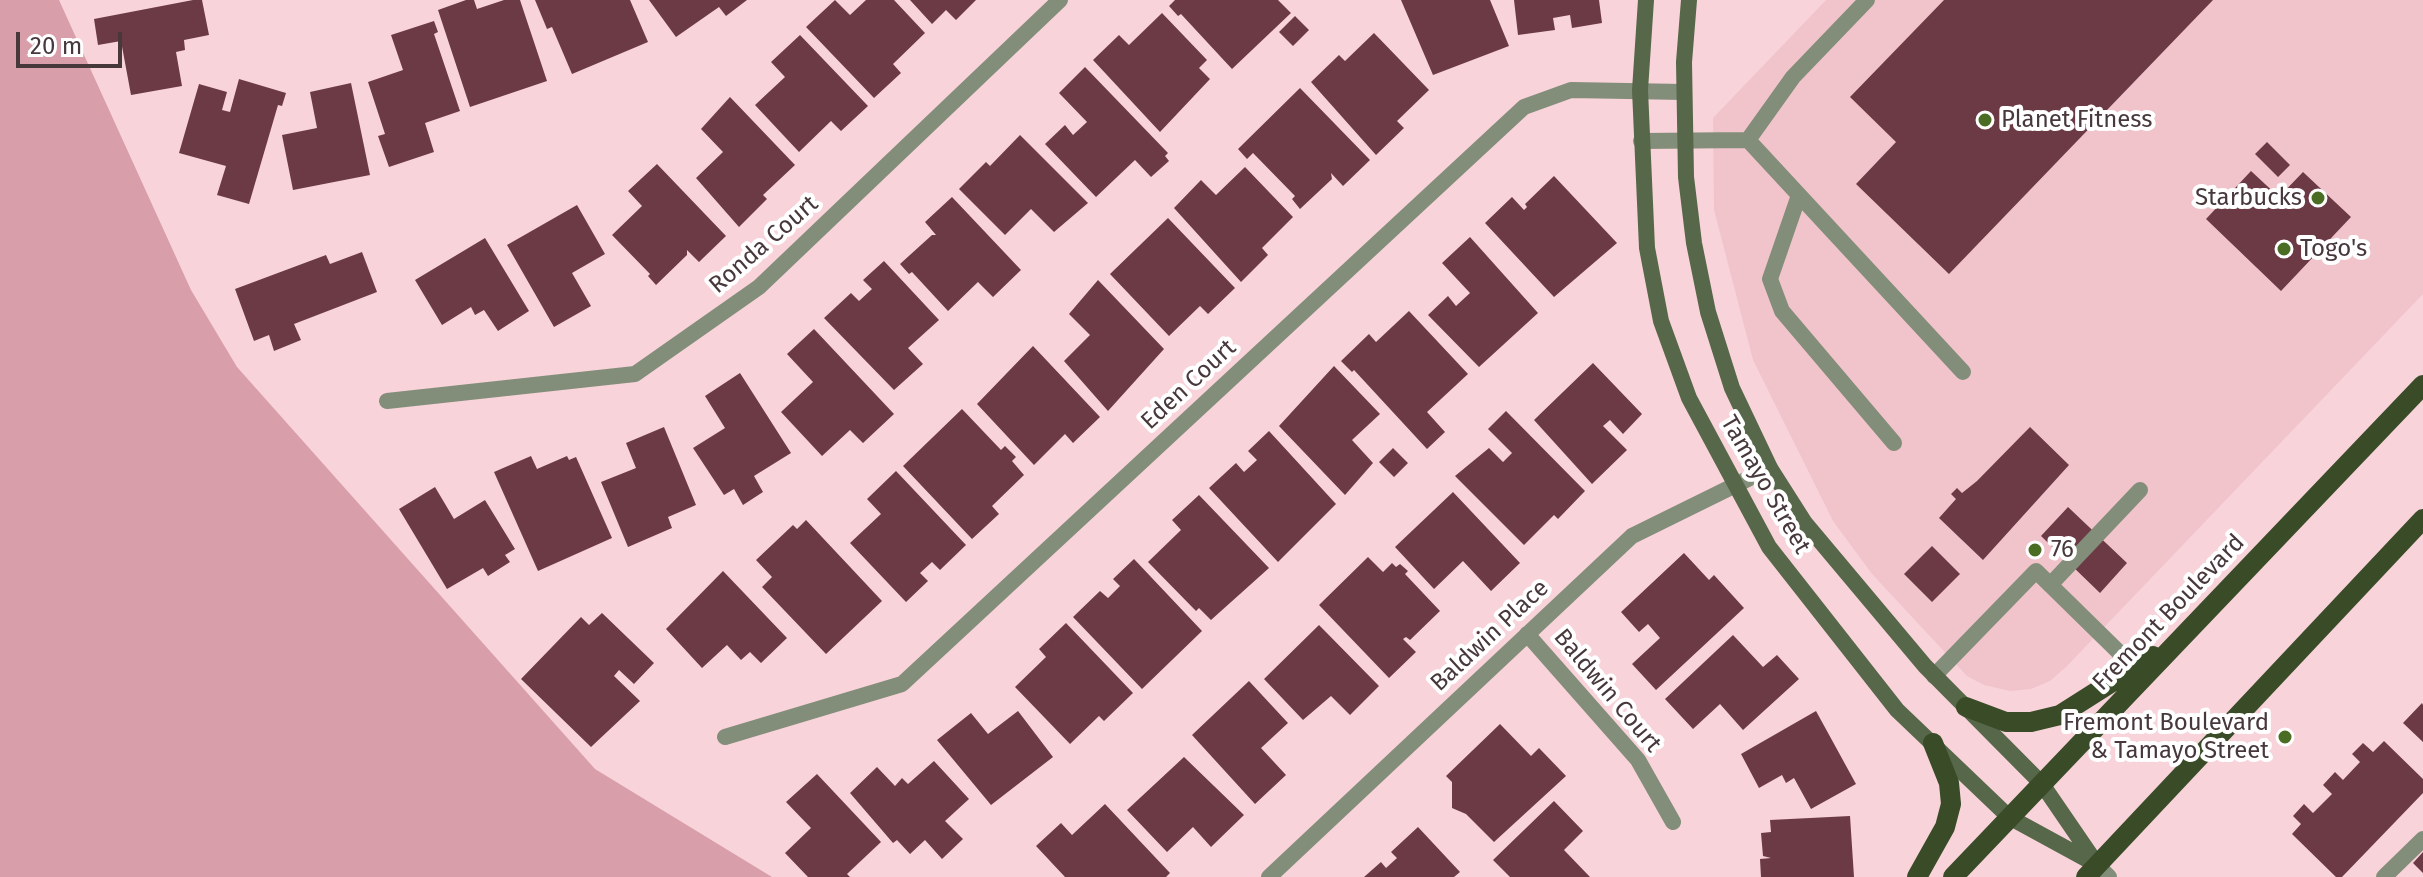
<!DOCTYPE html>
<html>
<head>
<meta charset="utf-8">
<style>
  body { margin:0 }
  #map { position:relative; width:2423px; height:877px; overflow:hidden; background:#f8d3da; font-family:"Fira Sans",sans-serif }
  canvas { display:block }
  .scale { position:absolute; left:16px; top:32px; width:106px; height:36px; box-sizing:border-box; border:4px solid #47383b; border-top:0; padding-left:10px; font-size:24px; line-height:28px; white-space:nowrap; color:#47383b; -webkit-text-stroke:6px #fff; paint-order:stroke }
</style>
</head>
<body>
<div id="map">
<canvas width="2423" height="877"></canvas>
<div class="scale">20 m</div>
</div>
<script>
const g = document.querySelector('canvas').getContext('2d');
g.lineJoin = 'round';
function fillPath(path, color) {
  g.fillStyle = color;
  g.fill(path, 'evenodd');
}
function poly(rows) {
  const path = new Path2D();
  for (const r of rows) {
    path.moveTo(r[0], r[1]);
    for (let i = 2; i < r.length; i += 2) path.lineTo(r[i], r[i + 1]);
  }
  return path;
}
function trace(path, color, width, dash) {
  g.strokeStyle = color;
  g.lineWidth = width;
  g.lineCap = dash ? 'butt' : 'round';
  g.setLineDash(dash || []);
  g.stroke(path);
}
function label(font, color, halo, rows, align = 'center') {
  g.font = font + ' "Fira Sans",sans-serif';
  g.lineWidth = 8;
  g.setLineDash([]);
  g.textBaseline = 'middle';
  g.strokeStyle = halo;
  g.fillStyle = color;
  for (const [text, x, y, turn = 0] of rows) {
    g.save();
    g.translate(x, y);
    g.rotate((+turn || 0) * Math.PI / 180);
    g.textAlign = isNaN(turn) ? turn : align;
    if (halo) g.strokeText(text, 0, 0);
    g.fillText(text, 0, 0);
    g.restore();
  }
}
fillPath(poly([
  [1826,0,2423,0,2423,294,2067,666,2050,681,2031,689,2010,691,1984,685,1967,676,1872,574,1833,521,1753,360,1714,210,1713,118]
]), '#f1c4cc');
fillPath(poly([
  [0,0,59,0,191,290,237,367,595,769,772,877,0,877]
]), '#d89fab');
fillPath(poly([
  [193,0,202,0,209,35,184,40,185,50,176,52,182,86,131,95,121,41,98,45,94,19],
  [466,0,474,0,477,9,504,0,520,0,547,81,470,107,438,10],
  [535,0,630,0,648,42,572,74,552,27,547,29],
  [649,0,747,0,726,16,719,7,676,37],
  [835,0,850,15,866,0,894,0,925,33,893,64,901,73,874,98,806,27],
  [910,0,976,0,956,20,946,10,932,24],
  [1175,0,1278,0,1291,13,1232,69,1181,14,1178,16,1169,6],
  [1401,0,1490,0,1509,46,1433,75],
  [1514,0,1599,0,1602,23,1572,28,1570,15,1553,18,1555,30,1518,35],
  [1944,0,2213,0,1949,274,1856,184,1896,142,1850,97],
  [1162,13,1207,60,1199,68,1210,79,1160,132,1093,60,1119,35,1129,45],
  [1295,16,1309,30,1293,46,1279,32],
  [434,21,438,32,434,34,460,111,425,123,434,152,389,167,378,136,385,134,368,82,403,70,391,35],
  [1374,33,1429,90,1397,121,1404,128,1376,155,1311,82,1339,55,1345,61],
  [800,35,868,106,841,131,831,121,799,152,755,105,785,77,771,62],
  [1085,67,1168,153,1165,156,1169,161,1151,177,1135,160,1096,197,1045,144,1065,125,1073,135,1087,122,1059,93],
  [239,79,286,93,282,106,278,105,249,204,217,195,226,166,179,153,199,84,227,92,222,110,230,112],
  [351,83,370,175,293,190,282,135,317,128,310,92],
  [1300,88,1370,160,1343,186,1331,173,1332,179,1300,209,1292,199,1295,196,1253,153,1247,159,1238,149],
  [730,97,795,165,763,195,767,199,739,227,696,178,723,152,701,129],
  [1020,135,1088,203,1054,232,1031,209,1005,235,959,189,986,162,990,166],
  [2267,142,2290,165,2278,177,2255,154],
  [657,164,726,236,699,262,687,250,687,255,656,285,648,276,650,274,612,235,642,206,628,191],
  [1245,167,1293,217,1262,248,1268,255,1241,282,1174,208,1201,180,1216,195],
  [2251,171,2279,197,2303,172,2351,217,2281,291,2206,219],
  [1554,176,1617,243,1554,297,1485,223,1512,197,1524,210,1527,207,1525,204],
  [952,197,1021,270,993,297,978,282,948,311,912,272,909,274,900,264,932,235,936,235,925,222],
  [577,205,605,254,572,273,591,306,554,327,507,245],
  [1168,218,1235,288,1208,314,1200,306,1169,336,1110,274],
  [1470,237,1538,313,1479,367,1428,315,1448,296,1456,306,1470,293,1442,263],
  [485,238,529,311,498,331,484,310,475,315,471,307,442,325,415,280],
  [362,252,377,292,294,324,301,340,274,351,269,335,254,341,235,289,326,255,330,264],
  [884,261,939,320,908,348,923,364,894,390,824,318,851,293,859,301,872,289,863,280],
  [1098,280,1164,349,1108,411,1064,361,1090,335,1069,314],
  [1409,311,1468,374,1427,412,1445,432,1427,449,1354,370,1352,372,1341,361,1369,334,1376,342],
  [814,329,894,414,863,443,850,430,822,456,781,412,813,382,787,354],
  [1033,346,1100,417,1073,443,1065,434,1034,465,977,404],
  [1593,363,1642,414,1623,434,1610,420,1603,426,1627,450,1592,484,1534,420],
  [1334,366,1380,414,1352,440,1373,463,1345,495,1279,426],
  [740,373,791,453,754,476,763,492,743,505,734,489,724,495,693,448,725,428,705,396],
  [962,409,1001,450,1005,446,1016,457,1012,461,1024,475,992,506,999,514,972,539,903,466],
  [1506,411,1585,491,1558,519,1554,515,1524,545,1455,476,1489,448,1503,462,1512,453,1488,429],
  [664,427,696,505,668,517,672,528,628,547,601,482,636,468,626,443],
  [2030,427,2069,465,1983,560,1939,518,1956,499,1951,494,1957,488,1962,493,1977,481],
  [1269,431,1336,504,1278,562,1209,488,1236,463,1244,472,1257,460,1248,451],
  [1393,448,1408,463,1394,477,1379,462],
  [531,456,537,469,567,456,569,460,576,457,612,538,538,571,494,472],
  [896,471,966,545,940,570,932,562,920,573,928,581,906,602,850,543,881,514,867,499],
  [435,487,454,519,485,500,515,549,505,555,510,562,488,576,483,568,447,589,399,509],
  [1453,492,1520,563,1491,591,1463,561,1434,589,1395,547],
  [1199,495,1269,568,1211,620,1199,608,1196,611,1148,562,1181,530,1172,520],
  [2068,507,2127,563,2100,593,2041,536],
  [806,520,882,601,826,654,762,587,772,577,756,560,793,525,797,529],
  [1932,546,1960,574,1932,602,1904,574],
  [1684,553,1709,580,1714,575,1744,608,1656,690,1632,664,1660,638,1648,624,1639,632,1621,612],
  [1368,557,1383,572,1392,563,1396,567,1400,564,1408,571,1405,574,1440,611,1410,640,1406,637,1403,639,1416,652,1389,678,1319,605],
  [1134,559,1202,631,1142,689,1073,617,1100,591,1108,598,1120,586,1113,579],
  [723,571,787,638,761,663,750,652,741,660,727,645,702,668,666,629],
  [602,613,654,663,634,684,619,670,614,676,640,701,591,747,521,679,581,617,589,625],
  [1066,623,1133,693,1104,721,1099,716,1070,744,1015,687,1046,657,1039,649],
  [1319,625,1379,686,1350,715,1331,696,1303,720,1264,679],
  [1733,635,1763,667,1777,655,1799,679,1743,730,1720,704,1693,729,1665,699],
  [1249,681,1288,723,1261,748,1286,775,1255,804,1192,735],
  [2422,703,2423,705,2423,742,2403,723],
  [1018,711,1053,757,991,805,937,740,971,713,988,734],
  [1816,711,1856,784,1811,809,1794,778,1786,783,1782,775,1759,788,1741,754],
  [1500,724,1531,756,1539,748,1566,776,1494,842,1466,814,1452,808,1452,782,1446,776],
  [2384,741,2423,779,2423,793,2342,877,2336,877,2292,834,2301,824,2293,816,2304,804,2313,813,2332,794,2323,785,2335,772,2343,780,2360,762,2352,754,2363,743,2373,752],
  [1184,757,1244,815,1211,847,1193,827,1167,852,1127,810],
  [934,761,969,799,945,821,963,839,942,859,925,840,910,854,897,840,893,843,850,793,877,767,895,786,902,778,908,784],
  [817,774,881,842,847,874,850,877,808,877,785,853,811,828,786,802],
  [1554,801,1583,831,1564,850,1590,877,1510,877,1493,860],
  [1105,804,1170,873,1166,877,1065,877,1036,846,1061,823,1072,835],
  [1850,816,1854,877,1761,877,1760,859,1771,858,1763,856,1761,833,1771,832,1770,820],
  [1418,827,1460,872,1454,877,1364,877,1381,862,1386,868,1397,858,1391,852],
  [2423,852,2423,873,2413,863]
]), '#6c3a45');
trace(poly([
  [1748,140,1963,372],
  [1641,141,1748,140,1793,77,1867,0],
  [1798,198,1770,279,1782,311,1894,443],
  [2050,585,2140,490],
  [1934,676,2036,571,2135,668]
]), '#828e79', 16);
trace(poly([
  [387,401,635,374,759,287,1060,0],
  [1527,634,1638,760,1673,822],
  [725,737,902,684,1524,107,1571,90,1684,92],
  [2097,865,2109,877],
  [1269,877,1632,536,1770,468],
  [2384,877,2423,839]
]), '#828e79', 16);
trace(poly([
  [1646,0,1640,90,1647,248,1661,321,1689,398,1769,547,1897,710,2009,817,2097,865],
  [1689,0,1684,62,1686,177,1694,243,1708,312,1732,388,1770,468,1805,523,1925,666,2042,784,2094,860]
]), '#576749', 16);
trace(poly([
  [1966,707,2006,722,2031,722,2060,715,2153,656],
  [1917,877,1945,827,1951,804,1949,783,1933,743],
  [1953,877,2423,385],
  [2086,877,2423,519]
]), '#394c27', 20);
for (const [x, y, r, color] of [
  [1985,120,8,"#4a6c23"],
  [2318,198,8,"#4a6c23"],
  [2284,249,8,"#4a6c23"],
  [2035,550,8,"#4a6c23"],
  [2285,737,8,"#4a6c23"]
]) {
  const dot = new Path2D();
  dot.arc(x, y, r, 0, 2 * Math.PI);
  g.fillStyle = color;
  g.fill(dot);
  trace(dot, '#fff', 3);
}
label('24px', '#47383b', '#fff', [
  ["Planet Fitness",2001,120],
  ["Starbucks",2302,198,"right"],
  ["Togo's",2300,249],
  ["76",2051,550],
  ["Fremont Boulevard",2269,723,"right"],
  ["& Tamayo Street",2269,751,"right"]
], 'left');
label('24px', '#47383b', '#fff', [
  ["Ronda Court",764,245,-41],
  ["Eden Court",1189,385,-43],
  ["Tamayo Street",1765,485,60],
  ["Fremont Boulevard",2169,613,-46],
  ["Baldwin Place",1490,636,-43],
  ["Baldwin Court",1607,691,50]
]);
</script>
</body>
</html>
